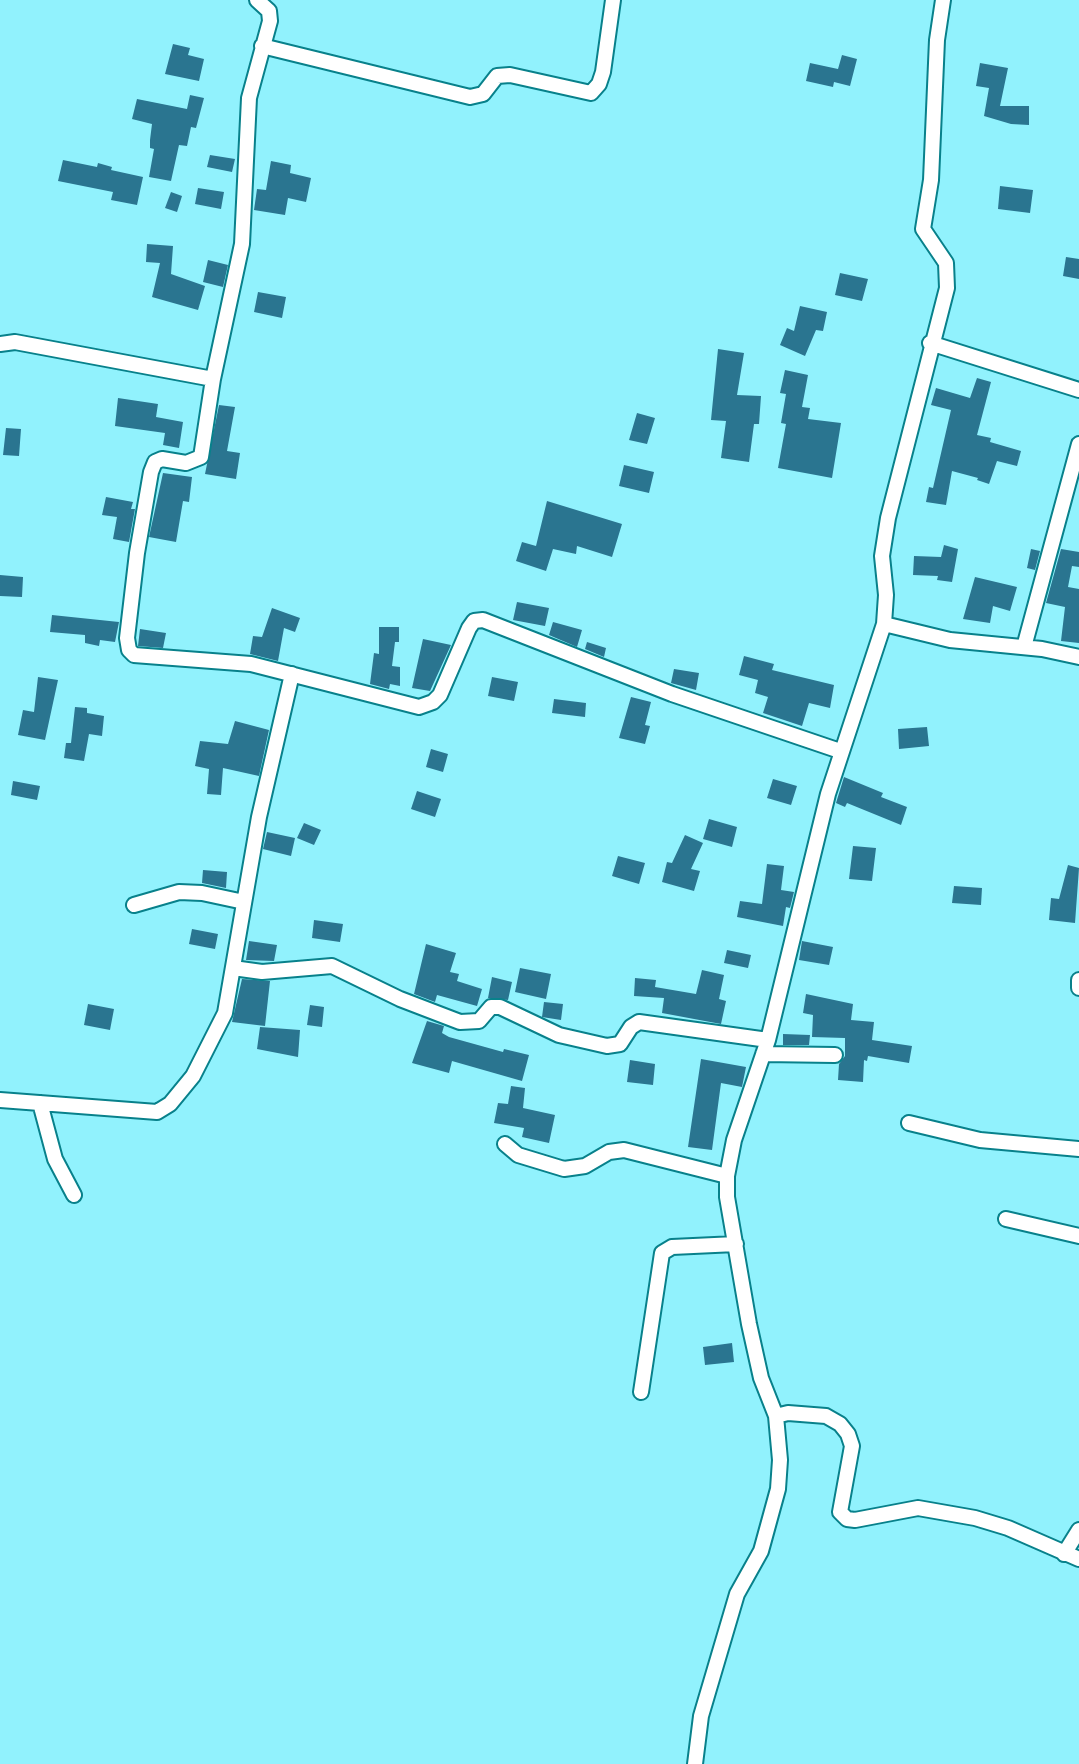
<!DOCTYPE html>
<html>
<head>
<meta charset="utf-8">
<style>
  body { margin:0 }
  canvas { display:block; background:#91f2fd }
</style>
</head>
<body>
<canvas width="1079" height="1764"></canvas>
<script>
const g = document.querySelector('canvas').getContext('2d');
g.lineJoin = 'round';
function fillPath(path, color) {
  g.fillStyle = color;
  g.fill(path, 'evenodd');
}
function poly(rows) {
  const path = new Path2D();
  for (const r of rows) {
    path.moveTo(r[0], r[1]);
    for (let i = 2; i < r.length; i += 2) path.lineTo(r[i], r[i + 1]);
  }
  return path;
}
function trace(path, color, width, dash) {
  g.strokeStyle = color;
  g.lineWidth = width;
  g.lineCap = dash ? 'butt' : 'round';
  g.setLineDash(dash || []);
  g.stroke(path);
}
fillPath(poly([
  [173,44,190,48,188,55,204,59,199,81,165,74],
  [842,55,857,59,850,86,834,82,833,87,806,81,810,63,838,69],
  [980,63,1008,68,1000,106,1029,106,1029,125,1011,124,984,116,989,88,976,86],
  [190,95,204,98,196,128,191,127,187,146,179,145,171,181,149,177,154,149,150,148,150,140,152,124,132,119,137,99,187,109],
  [210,155,235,159,232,172,207,167],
  [63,160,97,167,98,163,112,167,111,170,143,177,137,205,111,200,113,192,58,181],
  [271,161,291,165,290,173,311,178,306,202,288,198,285,215,254,210,257,189,266,190],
  [1000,186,1033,190,1030,213,998,209],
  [198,188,224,192,221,209,195,204],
  [171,192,182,196,177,212,165,208],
  [147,244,173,246,171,274,205,286,198,310,152,297,160,263,146,262],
  [1066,257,1079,259,1079,279,1063,276],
  [208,260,228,265,223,287,203,282],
  [840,273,868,279,862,301,835,295],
  [258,292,286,297,282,318,254,312],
  [800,306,827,312,823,331,816,330,805,356,780,345,787,328,794,331],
  [718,349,744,353,737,395,761,396,759,424,754,424,749,462,721,458,726,421,711,420],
  [785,370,808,375,802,407,810,408,808,419,841,423,832,478,778,468,786,424,781,423,786,394,780,393],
  [977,378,991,382,977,435,991,438,990,442,1021,451,1017,466,997,461,989,484,977,480,978,478,952,471,946,505,926,502,929,487,933,488,951,410,931,405,936,388,970,398],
  [118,398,158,404,156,417,183,422,179,448,163,445,165,433,115,426],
  [219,405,235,407,227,451,240,453,236,479,205,474],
  [637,413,655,418,647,444,629,440],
  [6,428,21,429,19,456,3,455],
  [624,465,654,472,649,493,619,486],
  [163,473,192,477,189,502,183,501,176,542,149,537],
  [106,497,133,502,131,509,135,509,129,542,113,539,117,517,102,515],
  [547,501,622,524,612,557,577,546,576,554,553,549,546,571,516,561,522,542,536,546],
  [944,545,958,549,952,582,937,580,938,576,913,575,914,556,941,557],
  [1031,549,1040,551,1035,570,1027,568],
  [1061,549,1079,552,1079,567,1072,566,1068,587,1079,589,1079,643,1061,641,1065,607,1046,603],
  [0,575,23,577,22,597,0,596],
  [975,577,1017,587,1010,611,993,606,990,623,963,619],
  [517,602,549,608,545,626,513,620],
  [272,608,300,618,295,632,284,628,278,661,250,654,253,636,262,637],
  [52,615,119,622,115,642,100,640,99,646,85,643,85,635,50,632],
  [553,622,582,630,577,647,549,635],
  [379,627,399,627,399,642,395,642,392,666,400,667,400,686,390,684,389,689,370,684,374,653,379,654],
  [140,629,166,633,163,648,138,646],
  [423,639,451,645,430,691,412,688],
  [587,642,606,648,604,657,585,649],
  [744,656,774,664,772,670,834,685,830,708,809,703,802,726,763,713,768,697,755,693,758,680,739,675],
  [674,669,699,673,696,690,671,683],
  [38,677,58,680,45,740,18,735,23,710,34,712],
  [492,677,518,682,514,701,488,696],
  [631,697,651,702,645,725,650,726,645,744,619,738],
  [554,699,586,703,585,717,552,713],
  [75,707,87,708,87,713,104,716,102,736,89,734,84,761,64,758,66,743,71,743],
  [235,721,269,730,259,776,223,768,221,795,207,794,209,769,195,766,200,741,228,744],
  [927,727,929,746,899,749,898,729],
  [431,749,448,754,443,772,426,767],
  [844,777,883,793,881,797,907,807,901,825,847,803,845,807,836,803],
  [773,779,797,786,791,805,767,798],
  [13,781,40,786,37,800,11,795],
  [417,791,441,799,435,817,411,809],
  [709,819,737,827,732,847,703,839],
  [304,823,321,830,314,845,297,838],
  [267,832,295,838,291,856,263,849],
  [685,835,703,843,691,869,700,871,694,891,662,882,667,862,672,863],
  [853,846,876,848,872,881,849,879],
  [618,856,645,863,639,884,612,876],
  [767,864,784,866,781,890,794,892,790,908,786,907,783,926,737,917,740,901,762,904],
  [1068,865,1079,868,1075,923,1049,920,1051,898,1059,899],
  [203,870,227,872,226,888,202,883],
  [954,886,982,888,981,905,952,903],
  [314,920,343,924,340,942,312,938],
  [192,929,218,934,215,949,189,944],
  [249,941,277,945,274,961,246,960],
  [802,941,833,947,829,965,799,960],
  [426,944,456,953,450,972,459,974,457,981,482,989,477,1006,437,995,435,1002,414,994],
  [727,950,751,955,748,968,724,963],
  [520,968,551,974,546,999,515,992],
  [702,970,724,975,719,999,726,1001,721,1024,662,1013,664,998,634,996,635,978,656,980,655,987,696,994],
  [492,977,512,982,508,1000,488,998],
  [242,979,270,981,265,1026,232,1022],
  [806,994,853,1004,851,1020,874,1022,872,1040,912,1046,909,1063,868,1056,867,1061,864,1060,863,1082,838,1080,839,1064,845,1056,845,1038,812,1037,813,1015,803,1013],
  [544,1002,563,1004,561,1020,542,1017],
  [88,1004,114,1009,110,1030,84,1025],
  [310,1005,324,1007,322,1027,307,1025],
  [427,1021,444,1026,442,1033,449,1037,503,1052,504,1049,529,1055,522,1081,452,1061,449,1073,412,1063],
  [260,1027,300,1030,298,1057,257,1049],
  [783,1034,810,1035,809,1045,783,1045],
  [701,1059,746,1067,742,1087,721,1083,712,1150,688,1147],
  [630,1060,655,1064,653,1085,627,1082],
  [511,1086,525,1088,523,1108,555,1115,549,1143,522,1137,524,1128,494,1123,498,1103,508,1104],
  [732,1343,734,1362,705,1365,703,1347]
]), '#2a7590');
const minor = poly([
  [257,0,269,11,270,21,249,98,242,244,213,379,201,457,186,463,162,459,155,462,151,472,137,553,127,638,129,650,134,655,251,664,419,707,433,702,440,695,469,628,474,621,483,620,672,694,840,751],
  [262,46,470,97,483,94,497,76,510,75,591,93,599,84,603,72,613,0],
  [930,343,1079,390],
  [0,344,15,342,213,379],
  [884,624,950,640,1042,649,1079,657],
  [1024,647,1079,444],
  [134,905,179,892,202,893,244,902],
  [233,968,262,972,332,966,400,999,460,1022,479,1021,491,1007,500,1007,559,1035,607,1046,620,1044,631,1027,639,1022,768,1040],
  [1079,980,1079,988],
  [763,1054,835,1055],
  [0,1100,157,1112,170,1104,193,1076,225,1013,259,817,292,674],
  [40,1103,55,1159,74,1195],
  [909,1123,980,1140,1079,1149],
  [505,1144,518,1155,564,1169,585,1166,609,1152,624,1150,727,1176],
  [1006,1219,1079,1236],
  [641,1392,662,1253,672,1247,736,1244],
  [776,1416,761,1378,749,1324,727,1197,727,1176,734,1140,768,1040,828,794,884,624,886,595,882,556,888,518,947,288,946,263,923,229,931,180,937,40,943,0],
  [1064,1554,1079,1530],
  [695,1764,701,1716,737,1594,761,1551,778,1489,780,1460,776,1416,788,1413,826,1416,840,1424,848,1434,852,1446,840,1512,847,1519,855,1520,918,1508,975,1518,1008,1528,1079,1559]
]);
trace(minor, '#08818b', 18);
trace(minor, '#fff', 14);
</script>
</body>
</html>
